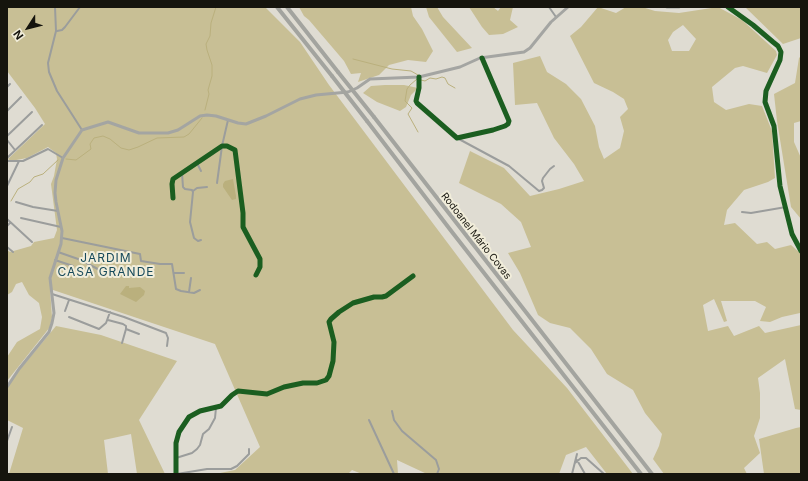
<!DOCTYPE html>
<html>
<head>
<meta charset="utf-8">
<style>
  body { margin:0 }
  #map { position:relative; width:808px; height:481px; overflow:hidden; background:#dfdcd2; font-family:Inter,sans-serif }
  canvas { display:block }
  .frame { position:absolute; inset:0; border:8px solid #15140d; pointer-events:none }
  .north { position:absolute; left:8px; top:8px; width:40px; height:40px; -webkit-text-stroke:3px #f1edda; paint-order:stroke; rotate:234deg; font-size:11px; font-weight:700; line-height:16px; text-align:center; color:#15140d }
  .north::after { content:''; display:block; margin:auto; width:14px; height:18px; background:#15140d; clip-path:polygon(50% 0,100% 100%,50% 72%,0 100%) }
</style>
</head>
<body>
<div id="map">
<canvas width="808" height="481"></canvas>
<div class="frame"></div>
<div class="north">N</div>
</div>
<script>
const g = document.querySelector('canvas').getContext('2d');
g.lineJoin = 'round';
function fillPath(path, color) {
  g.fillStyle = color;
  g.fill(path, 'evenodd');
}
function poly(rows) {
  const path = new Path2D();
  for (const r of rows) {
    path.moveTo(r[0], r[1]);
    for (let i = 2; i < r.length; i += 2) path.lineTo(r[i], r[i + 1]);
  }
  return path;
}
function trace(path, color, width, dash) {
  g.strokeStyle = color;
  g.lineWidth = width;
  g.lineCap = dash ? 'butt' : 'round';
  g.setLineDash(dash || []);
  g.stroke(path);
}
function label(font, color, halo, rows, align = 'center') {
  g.font = font + ' Inter,sans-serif';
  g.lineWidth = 4;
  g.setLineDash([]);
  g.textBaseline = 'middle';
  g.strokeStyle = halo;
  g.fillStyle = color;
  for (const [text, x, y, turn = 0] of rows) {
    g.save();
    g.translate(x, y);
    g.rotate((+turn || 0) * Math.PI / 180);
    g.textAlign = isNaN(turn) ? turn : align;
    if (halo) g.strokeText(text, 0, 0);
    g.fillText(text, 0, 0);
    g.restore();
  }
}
fillPath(poly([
  [7,7,265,7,300,42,329,85,513,330,567,388,633,474,607,474,586,447,566,455,559,474,427,474,397,460,398,474,362,474,352,470,348,474,215,474,235,470,260,447,215,344,50,289,52,317,50,327,7,381,7,357,17,342,40,329,42,317,39,303,29,295,22,282,16,284,12,292,7,295,7,250,10,252,31,246,34,242,54,238,57,230,51,184,54,176,57,159,56,153,48,147,27,158,11,161,8,159,45,124,35,108,7,71],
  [299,7,411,7,413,16,422,29,433,51,426,62,408,60,389,65,379,75,358,82,361,73,351,74,344,61,309,20,304,16],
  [426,7,437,7,443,17,472,48,457,52,429,17],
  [469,7,493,7,498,11,501,7,513,7,510,20,518,27,503,34,489,35,482,27],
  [598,7,616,13,626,7,642,7,655,11,679,13,718,7,742,20,776,51,777,55,767,73,743,66,735,68,712,87,714,102,726,110,749,104,762,106,772,131,775,178,768,182,744,190,727,210,724,225,735,223,757,244,767,242,775,249,791,245,801,254,801,312,800,313,782,317,770,322,760,321,766,307,755,301,721,301,727,321,724,322,714,299,703,305,708,331,728,326,734,336,759,326,765,333,801,325,801,410,795,409,785,359,758,378,760,393,760,418,754,436,760,453,744,468,747,474,664,474,653,459,659,446,662,434,645,413,633,390,607,374,591,349,570,328,550,323,538,315,520,273,508,253,531,247,521,222,501,204,459,183,470,151,504,168,530,196,559,189,584,181,574,164,554,138,537,103,515,105,513,63,540,56,547,72,566,84,581,99,595,126,599,147,604,159,620,148,624,131,620,117,628,109,624,99,613,92,594,83,570,36,581,27],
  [683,25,696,39,689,51,672,51,668,40,673,32],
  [745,7,801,7,801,38,783,44],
  [801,56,801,121,794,123,794,142,801,158,801,219,791,207,777,121,774,94,795,83,799,58],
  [385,85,404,85,418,88,411,95,406,107,400,111,377,102,363,93,371,86],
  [56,326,101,335,177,361,139,420,165,474,137,474,131,434,104,440,108,474,9,474,23,428,7,420,7,385],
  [801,427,801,474,764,474,759,439,796,428]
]), '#c8bf95');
fillPath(poly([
  [233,179,236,196,236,199,232,200,223,187,223,184,225,181],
  [126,286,129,286,129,288,140,287,145,291,144,295,136,302,120,294]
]), '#bab07d');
trace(poly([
  [353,59,392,69,411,71,418,75],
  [205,110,209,94,208,90,212,76,212,65,207,50,206,44,210,36,211,23,216,7],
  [418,132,408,114,412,108,405,101,407,89,410,85,417,79,425,81,430,78,436,79,442,77,445,78,448,84,455,88],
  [66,159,76,160,91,149,90,144,94,138,103,136,110,139,121,148,129,150,138,147,157,138,184,137,189,134,202,118],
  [11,201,18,189,30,182,34,177,43,174,58,160]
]), '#bab07d', 1);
trace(poly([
  [55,7,56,31,48,63,49,72,57,91,82,130],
  [549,7,556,17],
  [57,31,62,30,65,27,80,7],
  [419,77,419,88,416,101,417,103,457,138,493,130,505,126,508,124,509,121,482,58],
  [7,87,10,84],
  [7,111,21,97],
  [7,136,32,112],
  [457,138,509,166,539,191,542,190,544,188,542,181,543,178,550,169,554,166],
  [7,140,15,150],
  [7,158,42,125],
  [7,161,23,161,48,149,63,158],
  [197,163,201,171],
  [182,173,183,187,185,189,192,190,193,192,190,222,194,238,198,241,201,240],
  [217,183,222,146,228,120],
  [7,186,19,161],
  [193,191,197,188,207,187],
  [173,198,172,184,173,179,176,177,222,146,227,146,235,150,243,213,243,227,260,259,260,267,256,275],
  [16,202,33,207,58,211],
  [742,212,751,213,786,207],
  [21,218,61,227],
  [7,219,32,242],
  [7,226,10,223],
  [62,238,140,254,141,261,160,264,172,264,176,289,181,291,194,293,200,290],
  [7,247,13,252],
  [58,252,81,260,105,273,116,275],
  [55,260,73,266],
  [104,271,111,270,127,272],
  [174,273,184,273],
  [189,292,191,278],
  [52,294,124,317,166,333,168,338,167,346],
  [65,311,69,300],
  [69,317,99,329,106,323,110,312],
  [108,320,123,324,126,326,126,329],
  [122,343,126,329,139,334],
  [392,411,394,420,402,431,436,460,439,469,437,474],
  [369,420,394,474],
  [7,441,12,427],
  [176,458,192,453,197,449,200,445,203,434,209,429,215,418,216,408],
  [577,460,585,474],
  [575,463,581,458,586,458,604,474],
  [176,474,176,443,179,432,189,417,200,411,221,406,232,395,238,391,267,394,284,387,303,383,317,383,326,380,329,376,333,361,334,342,329,322,331,319,339,312,353,303,374,297,382,297,386,296,413,276],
  [177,474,207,469,231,469,237,466,249,454,249,449],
  [572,474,577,454]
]), '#9b9d9c', 2);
trace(poly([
  [667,7,679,7],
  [728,7,753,25,773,42,778,46,781,52,780,60,766,91,765,102,774,126,780,186,792,234,801,251],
  [7,387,19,369,49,332,52,323,54,313,50,278,61,244,62,231,56,202,55,193,56,180,63,158,82,130,108,122,139,133,168,133,178,130,200,116,207,115,216,116,238,123,246,124,266,116,300,99,316,95,348,92,357,88,370,79,419,77,460,67,480,58,524,52,530,48,551,22,568,7]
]), '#a4a5a2', 3);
trace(poly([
  [277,7,332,76],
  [287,7,338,72],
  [374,117,652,474],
  [367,121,452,232,641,474]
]), '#a3a49f', 4);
trace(poly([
  [338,72,374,117],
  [332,76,367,121]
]), '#a3a49f', 4);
trace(poly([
  [728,7,753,25,773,42,778,46,781,52,780,60,766,91,765,102,774,126,780,186,792,234,801,251],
  [419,77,419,88,416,101,417,103,457,138,493,130,505,126,508,124,509,121,482,58],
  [173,198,172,184,173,179,176,177,222,146,227,146,235,150,243,213,243,227,260,259,260,267,256,275],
  [176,474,176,443,179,432,189,417,200,411,221,406,232,395,238,391,267,394,284,387,303,383,317,383,326,380,329,376,333,361,334,342,329,322,331,319,339,312,353,303,374,297,382,297,386,296,413,276]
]), '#1b5e20', 5);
label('10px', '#15140d', '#f1edda', [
  ["Rodoanel Mário Covas",476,236,52]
]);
g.letterSpacing = '1px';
label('12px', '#16495a', '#f1edda', [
  ["JARDIM",106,258],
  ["CASA GRANDE",106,272]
]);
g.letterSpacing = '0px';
</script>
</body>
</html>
